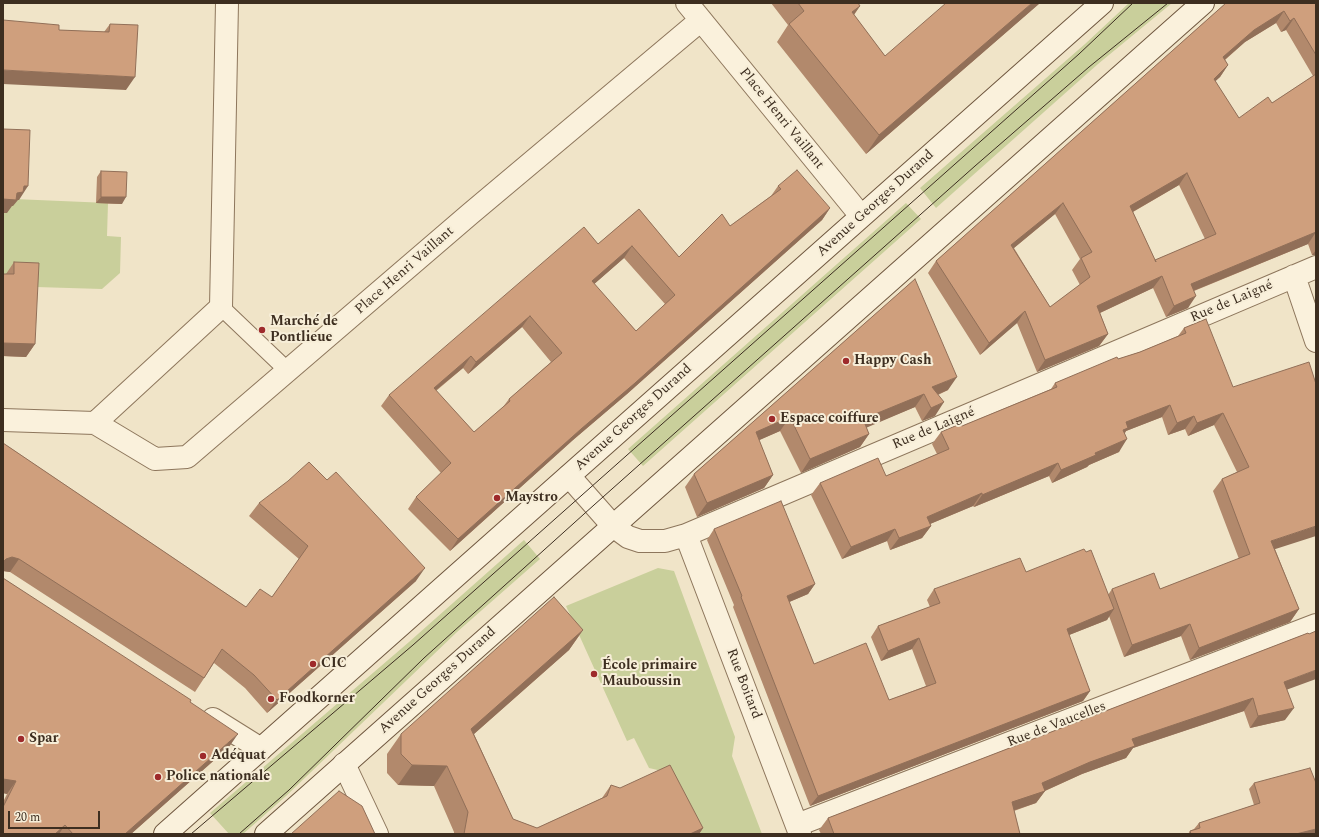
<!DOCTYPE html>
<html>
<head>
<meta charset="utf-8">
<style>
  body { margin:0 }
  #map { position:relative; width:1319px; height:837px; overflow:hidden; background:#f0e4c8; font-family:Spectral,serif }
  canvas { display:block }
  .frame { position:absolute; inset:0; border:4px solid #3d2e20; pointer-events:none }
  .scale { position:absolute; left:8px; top:811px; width:92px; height:18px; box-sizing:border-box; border:2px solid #3d2e20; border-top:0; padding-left:5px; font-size:12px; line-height:14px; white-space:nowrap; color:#3d2e20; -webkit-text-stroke:3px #f7eed8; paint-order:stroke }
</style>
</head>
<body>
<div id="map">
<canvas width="1319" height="837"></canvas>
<div class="frame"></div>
<div class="scale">20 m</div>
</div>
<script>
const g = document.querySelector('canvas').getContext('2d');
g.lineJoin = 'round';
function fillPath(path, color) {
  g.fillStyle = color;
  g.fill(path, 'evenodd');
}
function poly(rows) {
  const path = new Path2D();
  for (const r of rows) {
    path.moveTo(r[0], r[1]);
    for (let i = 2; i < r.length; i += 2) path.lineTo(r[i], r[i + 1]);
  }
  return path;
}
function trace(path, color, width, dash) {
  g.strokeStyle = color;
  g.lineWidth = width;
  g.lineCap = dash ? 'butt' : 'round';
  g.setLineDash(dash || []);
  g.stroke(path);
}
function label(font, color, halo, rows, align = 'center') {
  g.font = font + ' Spectral,serif';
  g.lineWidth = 4;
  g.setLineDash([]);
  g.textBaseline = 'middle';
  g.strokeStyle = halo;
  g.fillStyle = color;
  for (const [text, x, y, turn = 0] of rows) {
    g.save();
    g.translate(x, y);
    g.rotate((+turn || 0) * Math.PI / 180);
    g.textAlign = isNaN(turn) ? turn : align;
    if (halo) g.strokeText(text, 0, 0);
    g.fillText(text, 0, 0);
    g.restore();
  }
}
fillPath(poly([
  [1129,3,1172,3,1098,64,936,208,920,188,1085,44],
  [14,199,108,203,107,236,121,237,120,273,102,289,3,286,3,213],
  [906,203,921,219,643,466,628,449],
  [524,540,540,559,457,632,286,796,243,834,229,834,210,813,409,642],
  [658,568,674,571,735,737,732,756,762,834,682,834,662,771,649,768,634,738,627,741,566,606]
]), '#c9cf9b');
const lane = poly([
  [221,307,288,371]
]);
const street = poly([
  [687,3,861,216],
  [1294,276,1316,341],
  [3,420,95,423,221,307,227,3],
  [95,423,155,459,187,457,470,214,701,20],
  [569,476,613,526,628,537,640,541,665,541,686,535,1316,267],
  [686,535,800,834],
  [213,719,261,749],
  [344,764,377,834],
  [797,825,1316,625]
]);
const secondary = poly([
  [165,834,1102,3],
  [266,834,1203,3]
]);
trace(lane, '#8d765c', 18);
trace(street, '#8d765c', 24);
trace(secondary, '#6f573f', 24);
trace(lane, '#faf1dc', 16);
trace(street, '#faf1dc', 22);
trace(secondary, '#faf1dc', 22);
trace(poly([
  [191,834,413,645,1079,54,1133,3],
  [239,834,289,790,424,658,594,505,975,166,1089,67,1168,3]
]), '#3d2e20', 1);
fillPath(poly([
  [771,3,858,3,860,6,854,15,885,56,1040,3,866,154,777,42,788,25],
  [1226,3,1316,3,1316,255,1312,255,1308,244,1194,291,1188,308,1166,317,1153,288,1100,313,1108,334,1099,346,1037,372,1017,323,980,355,928,273,936,261],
  [1276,23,1281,32,1286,30,1313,76,1272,103,1239,118,1215,81,1220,77,1228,65,1225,60,1245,42],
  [1179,185,1205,239,1155,260,1133,212],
  [1055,214,1080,259,1072,270,1080,285,1050,307,1014,248],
  [110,24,126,90,59,30,104,32],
  [101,171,122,204,96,203,97,177],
  [778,186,830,208,822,220,627,394,573,440,450,551,408,509,416,497,441,473,381,406,389,395,598,244,639,209,679,257,730,226,771,196],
  [624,258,665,304,636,331,594,284],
  [522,327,551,362,509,399,503,407,474,432,436,391,463,368,468,374],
  [14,262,35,344,26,357,3,356,3,274,6,274],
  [915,279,948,390,938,395,935,416,922,421,915,407,866,427,869,434,860,447,801,473,780,431,759,440,773,475,764,488,697,517,685,487,694,474],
  [1206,319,1275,549,1299,609,1290,622,1190,660,1181,636,1124,657,1109,616,1107,620,1069,635,1090,691,1083,701,810,806,733,607,734,605,707,540,714,529,815,584,808,594,789,602,814,664,889,700,926,686,912,649,881,661,871,637,878,626,930,607,927,600,934,589,1026,572,1086,552,1108,595,1112,589,1160,589,1239,559,1213,491,1222,479,1237,472,1214,425,1188,436,1185,429,1168,435,1162,417,1126,431,1125,433,1119,452,1089,465,1087,467,1052,483,1049,476,974,507,973,506,930,524,931,526,922,538,890,550,887,541,842,559,811,495,820,483,886,476,937,454,932,444,941,432,962,426,1051,389,1055,383,1118,359,1140,352,1178,336,1184,328],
  [3,443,246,607,272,597,299,559,249,516,259,503,416,581,267,713,245,688,214,663,195,692,10,572,3,571],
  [3,578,6,580,190,702,229,747,131,834,3,834,3,802,7,794,3,793],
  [583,630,569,650,474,734,513,819,537,828,602,798,611,785,703,828,699,834,454,834,454,832,434,786,398,785,387,773,387,754,401,734],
  [1308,633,1287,690,1285,720,1250,728,1244,711,1133,748,1126,758,1082,774,1045,791,1036,803,1014,811,1020,834,821,834,819,830,828,818],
  [1254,783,1316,834,1188,834,1190,831,1194,829,1199,823,1254,805,1249,789]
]), '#b2896c');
fillPath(poly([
  [1032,3,1040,3,866,154,879,135],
  [860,6,847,24,852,12],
  [1284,11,1276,23,1245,42,1215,68,1223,57,1254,30],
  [1294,18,1286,30,1281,32,1290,21],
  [1228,65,1220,77,1205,91,1214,79],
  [3,70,135,77,126,90,3,84],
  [1187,173,1179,185,1122,218,1130,206],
  [24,186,28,186,19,200,18,200,13,206,12,206,7,213,3,213,3,199],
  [101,197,126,197,122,204,96,203],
  [1063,203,1055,214,1003,257,1011,245],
  [830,208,822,220,627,394,573,440,450,551,458,539,581,429],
  [1316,232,1308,244,1183,295,1191,284],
  [632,246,624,258,584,293,592,281],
  [1316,250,1316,255,1312,255],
  [1162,276,1153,288,1089,318,1097,306],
  [1196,296,1188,308,1166,317,1174,306],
  [1025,311,1017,323,980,355,989,343],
  [530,316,522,327,468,374,476,362],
  [1108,334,1099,346,1037,372,1045,360],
  [3,343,35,344,26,357,3,356],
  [471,356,463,368,425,399,434,388],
  [957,377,948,390,927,399,932,387],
  [924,394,915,407,854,433,863,419],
  [944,402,935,416,922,421,931,408],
  [1170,405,1162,417,1126,431,1120,440,1126,422],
  [1223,413,1214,425,1188,436,1197,423],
  [1194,416,1185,429,1168,435,1177,423],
  [790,417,780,431,746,446,756,432],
  [869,434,860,447,801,473,810,459],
  [1127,439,1119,452,1089,465,1087,467,1052,483,1061,470,1095,453],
  [1058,463,1049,476,974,507,982,495],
  [773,475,764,488,697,517,707,503],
  [982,493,973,506,918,529,927,517],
  [931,526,922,538,890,550,899,538],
  [1316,526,1316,536,1263,553,1271,541],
  [895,529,887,541,842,559,851,547],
  [12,557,19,559,10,572,3,571,3,562,6,559],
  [425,568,416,581,267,713,277,700],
  [815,584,808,594,780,606,787,596],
  [1114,609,1107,620,1059,639,1067,629],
  [1299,609,1290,622,1190,660,1199,648],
  [1190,624,1181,636,1124,657,1132,645],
  [583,630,569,650,457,749,471,729],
  [919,638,912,649,881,661,888,651],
  [1316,670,1316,679,1275,694,1284,682],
  [1090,691,1083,701,810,806,818,796],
  [1253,698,1244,711,1133,748,1126,758,1082,774,1040,793,1045,791,1036,803,1003,814,1012,802,1042,783,1132,739],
  [1294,708,1285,720,1250,728,1258,716],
  [238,734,229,747,131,834,125,834],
  [412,765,447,766,434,786,398,785],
  [3,779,16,781,7,794,3,793],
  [65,825,59,834,55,834],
  [703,828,699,834,690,834],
  [1316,829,1316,834,1296,834]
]), '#916f58');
const building = poly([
  [798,3,858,3,860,6,852,12,885,56,946,3,1032,3,879,135,789,24,804,11,798,3],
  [1226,3,1316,3,1316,55,1294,18,1290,21,1284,11,1254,30,1223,57,1228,65,1214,79,1239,118,1268,97,1272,103,1316,74,1316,232,1191,284,1196,296,1174,306,1162,276,1097,306,1108,334,1045,360,1025,311,989,343,936,261,1226,3],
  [1187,173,1216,234,1155,260,1156,262,1130,206,1187,173],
  [1063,203,1092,252,1081,258,1090,277,1050,307,1011,245,1063,203],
  [3,20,59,25,59,30,109,32,110,24,138,25,135,77,3,70,3,20],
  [3,129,30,130,28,186,24,186,23,192,17,193,16,200,3,199,3,129],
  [797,170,830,208,635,383,581,429,458,539,416,497,451,463,389,395,584,227,598,244,639,209,679,257,722,214,730,226,781,189,778,186,797,170],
  [632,246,675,295,636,331,592,281,632,246],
  [530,316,562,353,509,399,510,401,474,432,434,388,471,356,476,362,530,316],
  [101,171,127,172,126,197,101,197,101,171],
  [14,262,39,263,35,344,3,343,3,274,14,274,14,262],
  [915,279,957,377,932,387,944,402,931,408,924,394,863,419,869,434,810,459,790,417,756,432,773,475,707,503,694,474,915,279],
  [1206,319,1233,387,1309,362,1316,384,1316,526,1271,541,1299,609,1199,648,1190,624,1132,645,1112,589,1154,573,1160,589,1250,554,1222,479,1249,467,1223,413,1197,423,1194,416,1177,423,1170,405,1126,422,1128,428,1123,430,1127,439,1095,453,1096,455,1061,470,1058,463,982,495,982,493,927,517,931,526,899,538,895,529,851,547,820,483,878,458,886,476,949,449,941,432,960,424,962,426,1057,387,1055,383,1117,357,1118,359,1140,352,1186,333,1184,328,1206,319],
  [3,443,246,607,260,589,272,597,308,546,259,503,288,481,309,462,327,480,336,472,425,568,277,700,254,675,222,649,204,678,19,559,12,557,6,559,3,562,3,443],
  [781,501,815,584,787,596,814,664,866,643,889,700,936,683,919,638,888,651,878,626,940,603,934,589,1020,558,1026,572,1084,549,1086,552,1091,550,1114,609,1067,629,1090,691,818,796,741,597,742,596,714,529,781,501],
  [3,578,6,580,191,700,190,702,238,734,125,834,73,834,65,825,55,834,3,834,3,807,16,781,3,779,3,578],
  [554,597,583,630,471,729,513,819,537,828,607,796,611,785,620,788,670,765,703,828,690,834,464,834,468,812,447,766,412,765,401,754,401,734,554,597],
  [1316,631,1316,670,1284,682,1294,708,1258,716,1253,698,1132,739,1135,746,1090,762,1042,783,1045,791,1012,802,1020,834,834,834,828,818,1308,633,1309,634,1316,631],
  [1310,768,1316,783,1316,829,1296,834,1191,834,1190,831,1200,828,1199,823,1260,803,1254,783,1310,768],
  [339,791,362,806,375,834,291,834,339,791]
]);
fillPath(building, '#cf9f7d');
trace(building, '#916f58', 1);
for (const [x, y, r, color] of [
  [262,330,4,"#9e2a2b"],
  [846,361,4,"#9e2a2b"],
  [772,419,4,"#9e2a2b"],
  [497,498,4,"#9e2a2b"],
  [313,664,4,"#9e2a2b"],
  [594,674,4,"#9e2a2b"],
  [271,699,4,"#9e2a2b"],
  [21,739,4,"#9e2a2b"],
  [203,756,4,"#9e2a2b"],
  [158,777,4,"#9e2a2b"]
]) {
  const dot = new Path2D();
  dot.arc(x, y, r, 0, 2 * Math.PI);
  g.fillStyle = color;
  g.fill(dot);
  trace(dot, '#f7eed8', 1.5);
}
label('14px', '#3d2e20', '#f7eed8', [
  ["Place Henri Vaillant",781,119,51],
  ["Avenue Georges Durand",876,204,-42],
  ["Place Henri Vaillant",405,271,-41],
  ["Rue de Laigné",1232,302,-23],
  ["Avenue Georges Durand",634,418,-42],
  ["Rue de Laigné",934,429,-23],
  ["Avenue Georges Durand",438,681,-42],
  ["Rue Boitard",743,684,69],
  ["Rue de Vaucelles",1057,725,-21]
]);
label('bold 14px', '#3d2e20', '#f7eed8', [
  ["Marché de",270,322],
  ["Pontlieue",270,338],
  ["Happy Cash",854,361],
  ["Espace coiffure",780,419],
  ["Maystro",505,498],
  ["CIC",321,664],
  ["École primaire",602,666],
  ["Mauboussin",602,682],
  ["Foodkorner",279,699],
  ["Spar",29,739],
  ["Adéquat",211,756],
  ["Police nationale",166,777]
], 'left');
</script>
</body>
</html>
